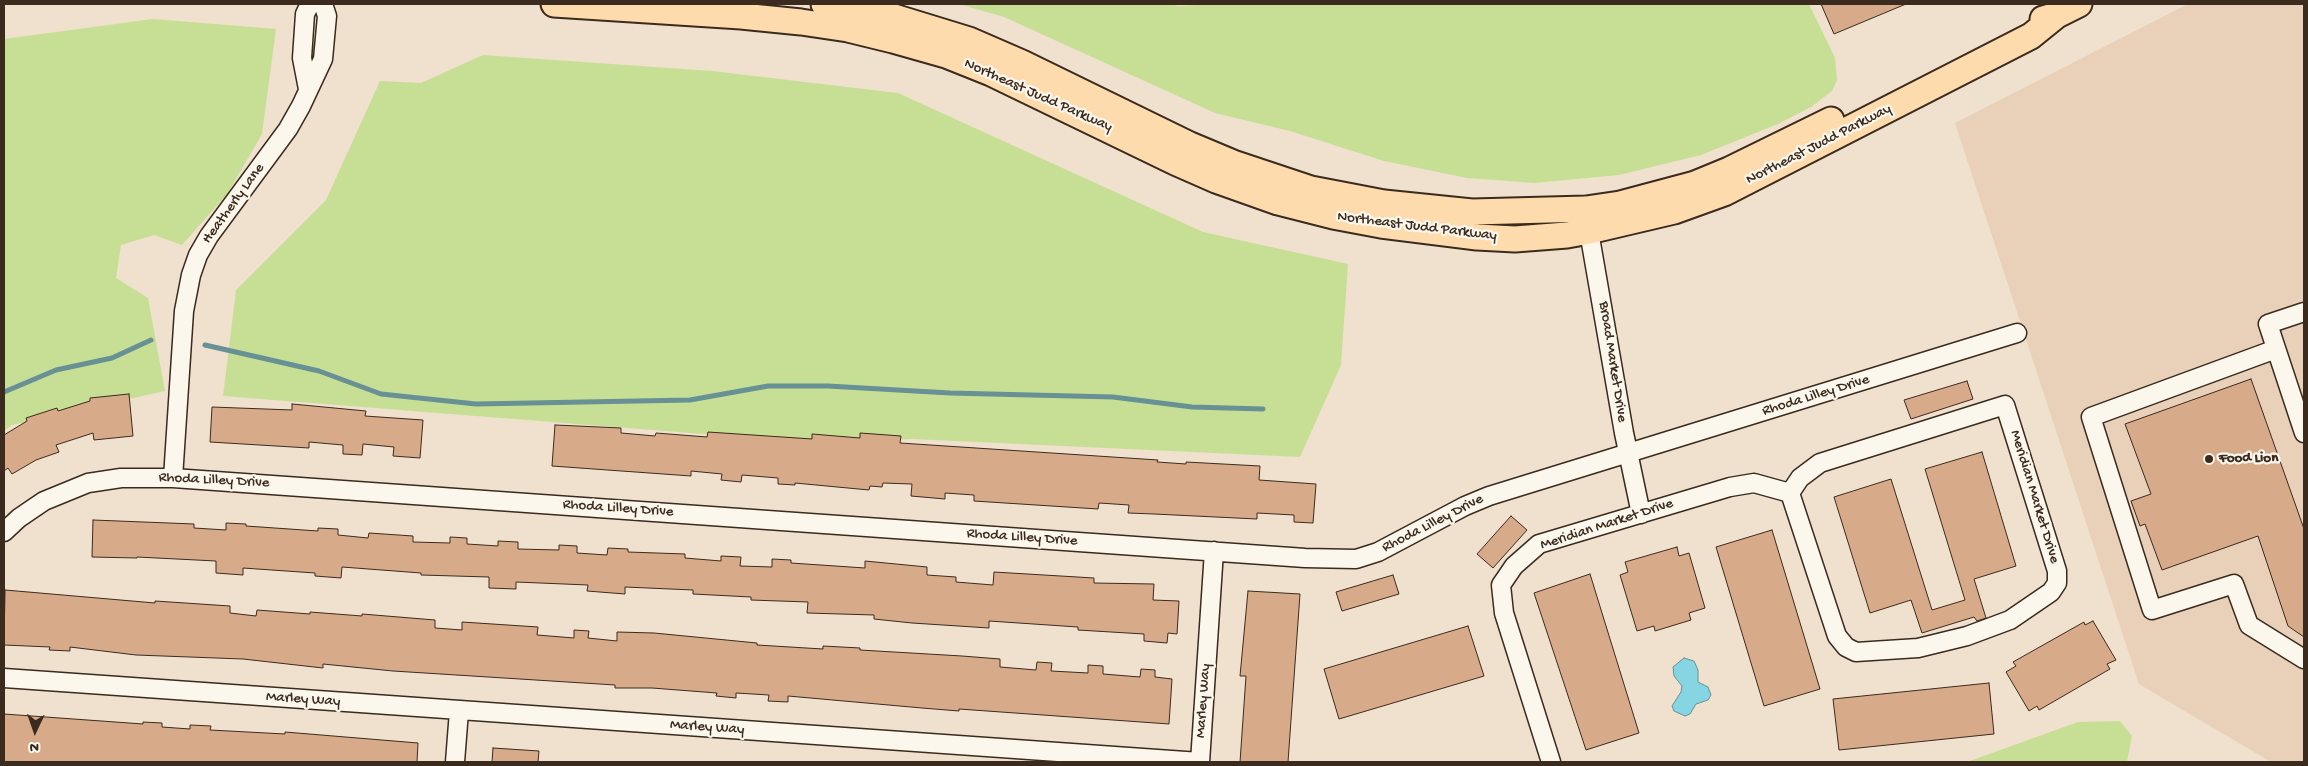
<!DOCTYPE html>
<html>
<head>
<meta charset="utf-8">
<style>
  body { margin:0 }
  #map { position:relative; width:2308px; height:766px; overflow:hidden; background:#f0e0ce; font-family:"Gochi Hand",sans-serif }
  canvas { display:block }
  .frame { position:absolute; inset:0; border:5px solid #3b2a1e; pointer-events:none }
  .north { position:absolute; left:10px; top:706px; width:50px; height:50px; -webkit-text-stroke:4px #fbf7ec; paint-order:stroke; rotate:183deg; font-size:14px; font-weight:700; line-height:20px; text-align:center; color:#3b2a1e }
  .north::after { content:''; display:block; margin:auto; width:18px; height:22px; background:#3b2a1e; clip-path:polygon(50% 0,100% 100%,50% 72%,0 100%) }
</style>
</head>
<body>
<div id="map">
<canvas width="2308" height="766"></canvas>
<div class="frame"></div>
<div class="north">N</div>
</div>
<script>
const g = document.querySelector('canvas').getContext('2d');
g.lineJoin = 'round';
function fillPath(path, color) {
  g.fillStyle = color;
  g.fill(path, 'evenodd');
}
function poly(rows) {
  const path = new Path2D();
  for (const r of rows) {
    path.moveTo(r[0], r[1]);
    for (let i = 2; i < r.length; i += 2) path.lineTo(r[i], r[i + 1]);
  }
  return path;
}
function trace(path, color, width, dash) {
  g.strokeStyle = color;
  g.lineWidth = width;
  g.lineCap = dash ? 'butt' : 'round';
  g.setLineDash(dash || []);
  g.stroke(path);
}
function label(font, color, halo, rows, align = 'center') {
  g.font = font + ' "Gochi Hand",sans-serif';
  g.lineWidth = 4.5;
  g.setLineDash([]);
  g.textBaseline = 'middle';
  g.strokeStyle = halo;
  g.fillStyle = color;
  for (const [text, x, y, turn = 0] of rows) {
    g.save();
    g.translate(x, y);
    g.rotate((+turn || 0) * Math.PI / 180);
    g.textAlign = isNaN(turn) ? turn : align;
    if (halo) g.strokeText(text, 0, 0);
    g.fillText(text, 0, 0);
    g.restore();
  }
}
fillPath(poly([
  [2188,4,2304,4,2304,762,2271,762,2139,684,1955,123]
]), '#e8d0b9');
fillPath(poly([
  [959,4,1170,4,1178,6,1218,4,1809,4,1835,58,1837,80,1832,91,1811,107,1778,124,1701,155,1619,175,1534,183,1467,178,1384,161,1290,131,1215,113,1004,17],
  [153,19,276,29,262,134,228,193,182,245,154,235,121,245,116,278,148,298,165,391,12,425,4,431,4,39],
  [483,55,712,71,898,93,1203,232,1348,264,1341,365,1300,457,912,439,817,443,223,396,236,290,326,200,380,81,421,83],
  [2120,721,2132,736,2127,762,1967,762,2078,722]
]), '#c7df95');
const water = poly([
  [1684,658,1694,661,1698,670,1698,682,1708,687,1711,695,1708,700,1696,704,1690,714,1685,716,1674,711,1672,706,1681,692,1682,686,1674,676,1673,667,1684,658]
]);
fillPath(water, '#85d5e2');
trace(water, '#679194', 1);
trace(poly([
  [205,345,319,371,381,394,476,404,690,400,768,386,828,386,950,393,1113,397,1192,407,1263,409],
  [4,392,56,370,112,358,151,340]
]), '#679194', 5);
const building = poly([
  [1821,4,1906,4,1834,34,1821,4],
  [2251,379,2304,529,2304,637,2288,626,2258,536,2162,570,2145,524,2140,526,2131,501,2151,494,2125,424,2251,379],
  [1967,381,1973,399,1911,419,1904,400,1967,381],
  [129,394,133,436,94,440,93,433,56,445,59,452,36,460,12,474,8,468,4,471,4,435,27,421,26,418,57,408,58,411,90,401,90,398,129,394],
  [292,404,366,411,365,416,423,420,420,458,393,456,394,447,363,444,362,455,343,454,343,445,309,442,309,448,210,442,212,407,292,410,292,404],
  [555,425,621,428,621,433,655,436,656,433,707,437,708,432,812,439,812,434,860,438,860,433,901,436,900,443,1158,460,1157,462,1186,464,1186,462,1260,466,1259,480,1316,484,1313,523,1294,522,1294,515,1257,513,1257,519,1154,514,1128,513,1129,505,1099,503,1098,509,974,501,974,495,945,493,945,499,911,496,912,484,883,483,882,487,870,486,869,490,795,483,795,485,778,484,778,478,742,475,741,482,721,480,722,474,691,471,691,476,552,466,555,425],
  [1982,452,2016,566,1974,579,1986,618,1977,621,1974,617,1922,633,1911,600,1870,613,1834,497,1891,479,1932,610,1965,600,1925,469,1982,452],
  [1511,516,1527,530,1493,568,1477,554,1511,516],
  [93,520,194,524,194,528,226,530,226,523,246,524,246,526,318,531,318,528,338,529,338,535,368,538,369,533,413,536,413,542,450,543,450,537,467,538,467,544,498,546,498,541,518,542,518,549,559,550,559,545,577,546,577,553,607,555,608,548,628,549,628,552,685,554,685,558,721,561,721,556,741,557,740,566,772,567,772,559,791,560,791,563,865,568,865,561,927,567,927,575,956,577,956,582,993,585,994,572,1094,578,1094,583,1154,584,1153,600,1179,601,1177,634,1168,633,1167,643,1144,641,1144,634,1078,630,1078,627,989,621,989,628,912,623,874,619,874,615,807,613,808,602,751,600,751,597,693,594,693,590,625,587,625,594,587,591,588,585,516,582,516,589,489,588,489,577,421,575,421,573,342,567,341,578,315,576,315,573,243,568,243,575,216,573,216,561,137,557,137,558,92,557,93,520],
  [1772,530,1820,689,1764,706,1716,547,1772,530],
  [1677,547,1679,556,1689,553,1705,608,1689,613,1691,620,1655,631,1654,626,1637,631,1620,575,1628,572,1625,562,1677,547],
  [1590,574,1639,733,1586,750,1534,593,1590,574],
  [1393,575,1399,594,1342,611,1336,592,1393,575],
  [5,590,155,603,155,601,230,606,230,613,256,616,257,610,310,614,310,612,362,616,362,614,435,620,435,628,462,630,462,622,538,627,537,635,574,638,574,630,589,631,588,638,617,641,617,632,654,633,757,643,757,645,823,649,823,646,860,648,860,650,962,656,1000,659,1000,667,1036,670,1037,662,1052,663,1051,671,1088,673,1088,665,1103,666,1103,674,1140,677,1141,669,1155,670,1155,677,1172,679,1169,724,959,709,959,711,922,708,788,696,788,702,768,701,769,695,736,693,736,698,716,696,717,693,652,688,615,688,615,685,393,671,323,664,323,668,243,659,136,655,70,647,70,651,49,650,50,647,4,645,5,590],
  [1248,591,1300,594,1288,762,1240,762,1246,676,1240,676,1248,591],
  [2093,621,2116,660,2107,664,2110,669,2039,710,2037,706,2029,711,2006,672,2016,666,2013,662,2084,622,2085,625,2093,621],
  [1468,626,1484,676,1339,719,1324,669,1468,626],
  [1989,683,1994,734,1839,750,1833,699,1989,683],
  [4,714,143,724,143,722,162,723,162,727,190,729,190,725,211,726,210,730,285,734,285,732,418,743,417,762,4,762,4,714],
  [493,748,539,751,538,762,492,762,493,748]
]);
fillPath(building, '#d7aa89');
trace(building, '#3b2a1e', 1);
const minor = poly([
  [308,89,302,58,305,14,310,4],
  [1587,220,1624,433,1641,514],
  [2304,312,2268,324,2304,433],
  [2276,349,2091,417,2152,610,2234,584,2249,625,2304,659],
  [173,478,184,311,191,275,198,255,209,236,288,129,301,106,323,59,327,16,323,4],
  [4,532,19,518,44,501,88,483,121,478,173,478,1305,558,1356,559,1378,552,1465,506,1489,496,2017,333],
  [4,678,1200,762,1214,551],
  [455,762,459,711],
  [1551,762,1504,613,1501,585,1514,566,1539,544,1730,487,1754,483,1790,493,1837,636,1846,647,1856,652,1918,648,1967,636,2010,620,2051,592,2057,583,2057,571,2005,405,1820,463,1800,478,1790,493]
]);
const highway = poly([
  [554,4,741,16,801,22,848,29,893,40,946,55,991,73,1175,162,1216,180,1278,202,1333,216,1381,225,1477,237,1515,239,1567,235,1589,231,1674,211,1724,193,2031,36,2057,15],
  [824,4,894,17,969,40,1022,63,1190,145,1233,163,1311,189,1384,203,1472,212,1586,209,1620,204,1695,184,1729,170,1831,120],
  [2043,19,2057,15,2079,4]
]);
trace(minor, '#3b2a1e', 21);
trace(highway, '#3b2a1e', 29);
trace(minor, '#fbf7ec', 18);
trace(highway, '#fedbac', 25);
for (const [x, y, r, color] of [
  [2209,459,5,"#3b2a1e"]
]) {
  const dot = new Path2D();
  dot.arc(x, y, r, 0, 2 * Math.PI);
  g.fillStyle = color;
  g.fill(dot);
  trace(dot, '#fbf7ec', 2);
}
label('15px', '#3b2a1e', '#fbf7ec', [
  ["Northeast Judd Parkway",1038,96,24],
  ["Northeast Judd Parkway",1819,145,-27],
  ["Heatherly Lane",234,204,-54],
  ["Northeast Judd Parkway",1417,227,7],
  ["Broad Market Drive",1612,362,81],
  ["Rhoda Lilley Drive",1816,396,-17],
  ["Rhoda Lilley Drive",214,481,3],
  ["Meridian Market Drive",2034,497,73],
  ["Rhoda Lilley Drive",618,509,4],
  ["Rhoda Lilley Drive",1433,524,-27],
  ["Meridian Market Drive",1607,525,-18],
  ["Rhoda Lilley Drive",1022,538,4],
  ["Marley Way",303,700,4],
  ["Marley Way",1204,701,-86],
  ["Marley Way",707,728,4]
]);
label('bold 15px', '#3b2a1e', '#fbf7ec', [
  ["Food Lion",2219,459]
], 'left');
</script>
</body>
</html>
